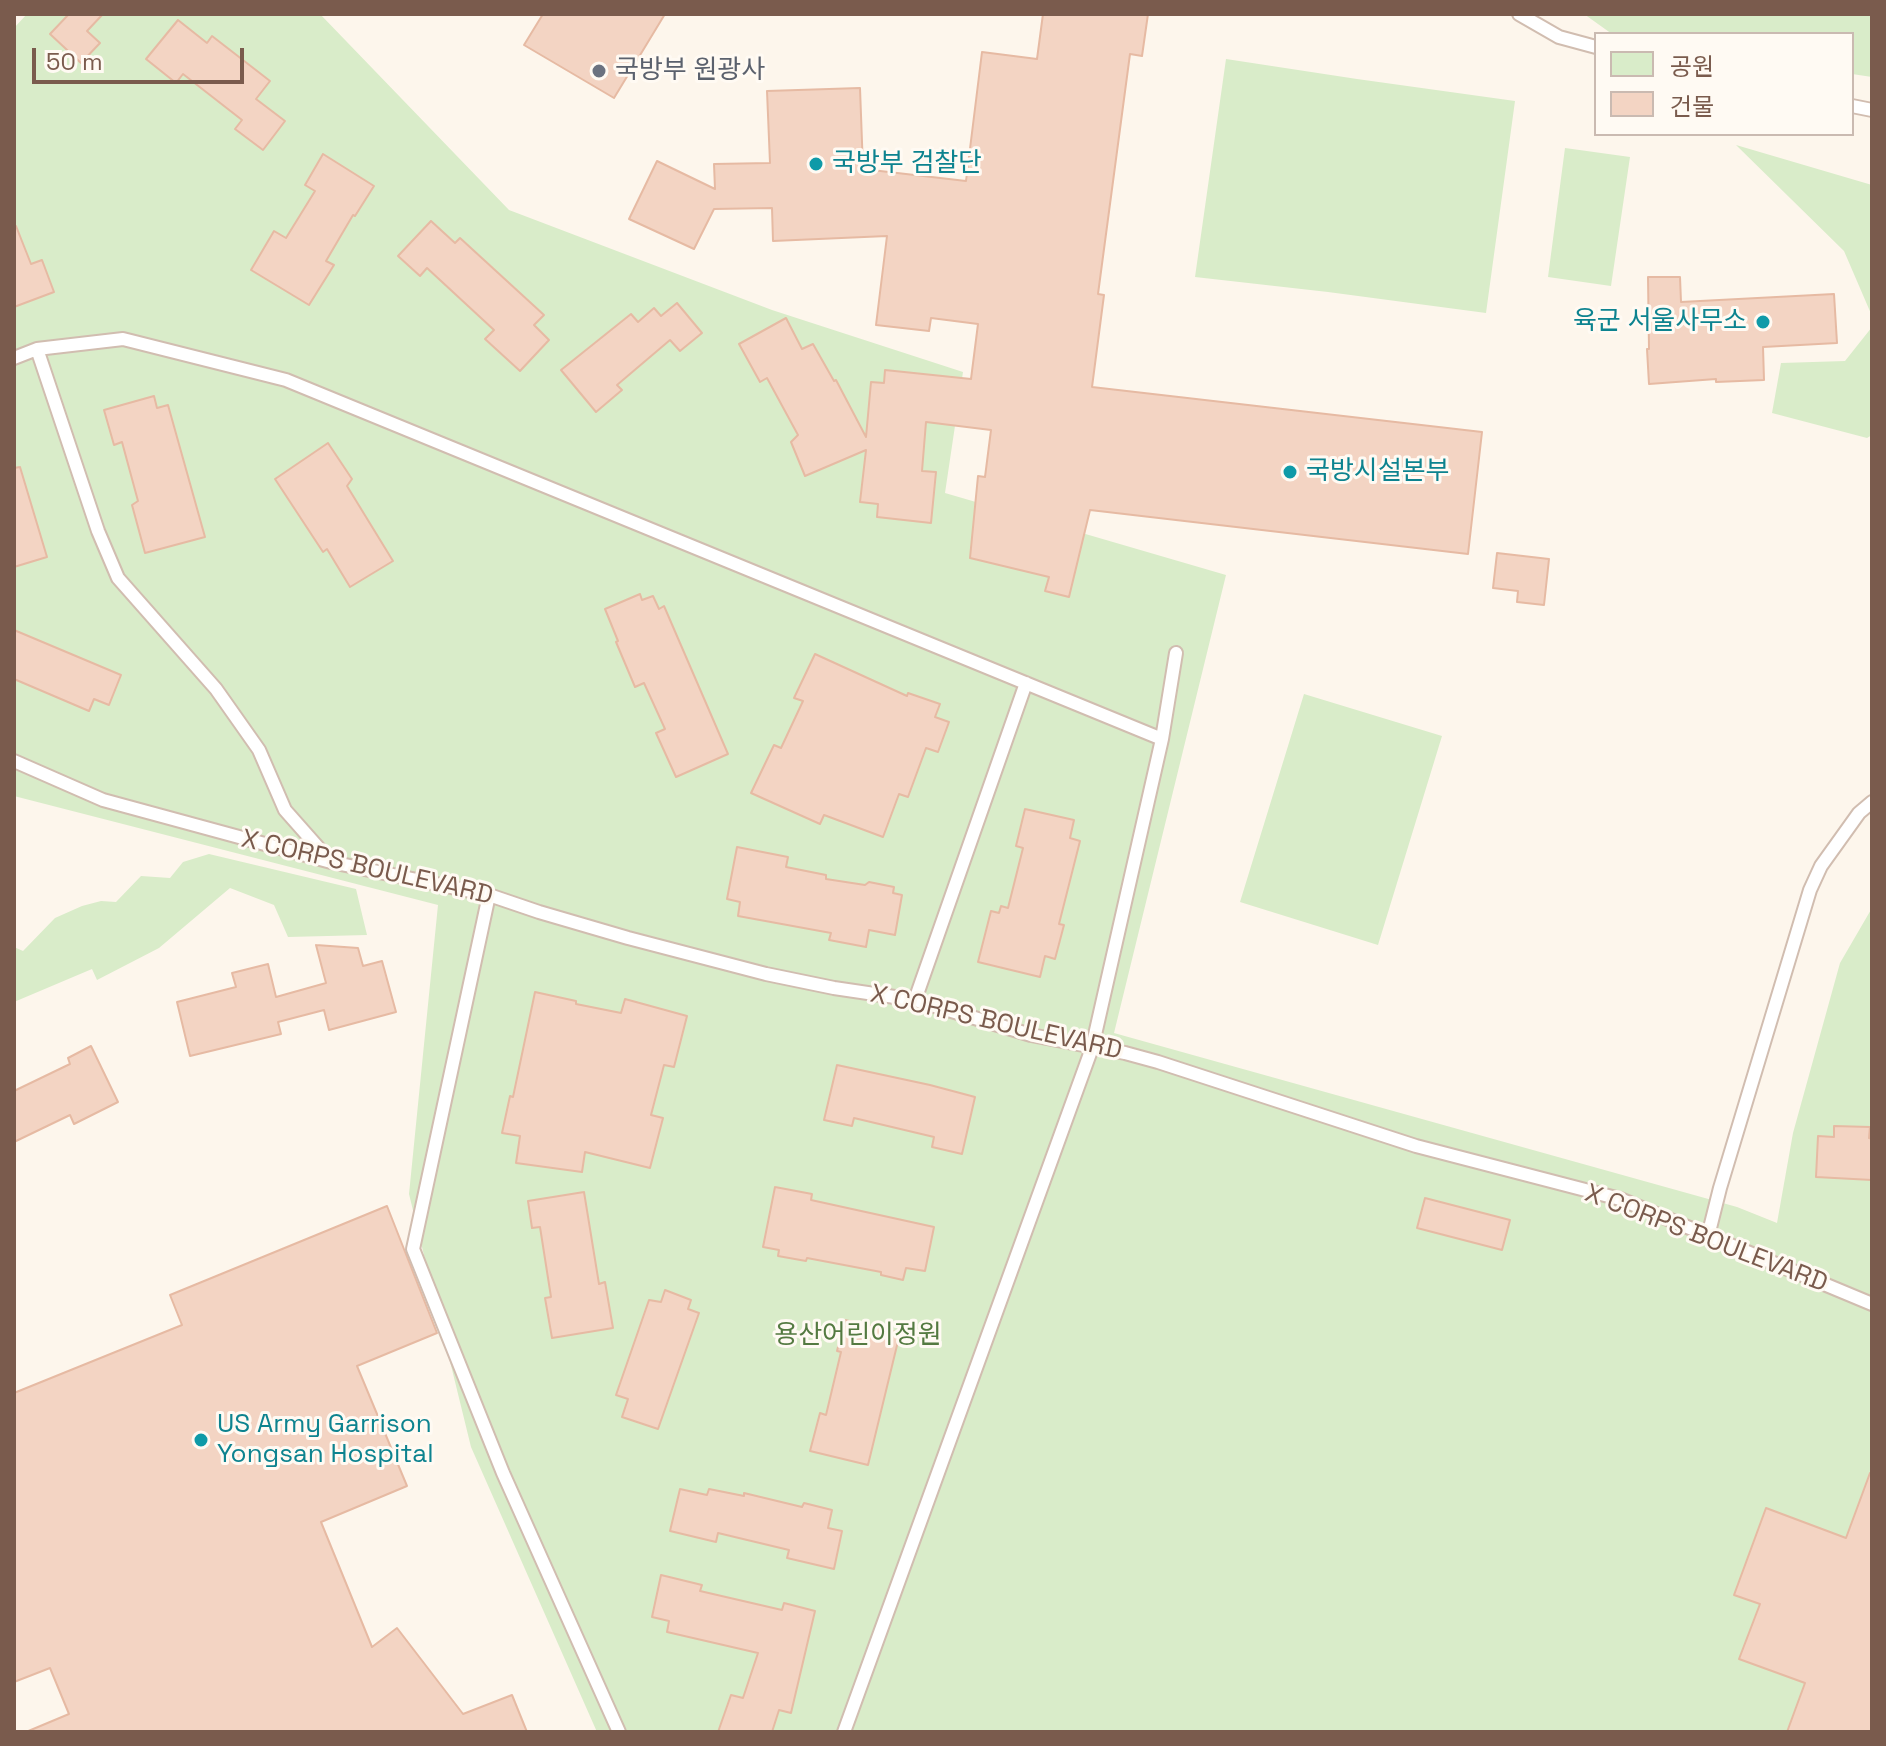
<!DOCTYPE html>
<html>
<head>
<meta charset="utf-8">
<style>
  body { margin:0 }
  #map { position:relative; width:1886px; height:1746px; overflow:hidden; background:#fdf6ec; font-family:"Space Grotesk","Noto Sans KR",sans-serif }
  canvas { display:block }
  .frame { position:absolute; inset:0; border:16px solid #7a5b4d; pointer-events:none }
  .legend { position:absolute; left:1594px; top:32px; width:260px; height:104px; box-sizing:border-box; background:#fffaf3; border:2px solid #cabab1; margin:0; padding:10px 14px; list-style:none; font-size:24px; color:#7a5b4d }
  .legend li { display:flex; align-items:center; gap:16px; height:40px }
  .legend b { width:40px; border:2px solid #cabab1 }
  .scale { position:absolute; left:32px; top:48px; width:212px; height:36px; box-sizing:border-box; border:4px solid #7a5b4d; border-top:0; padding-left:10px; font-size:24px; line-height:28px; white-space:nowrap; color:#7a5b4d; -webkit-text-stroke:6px #fffaf3; paint-order:stroke }
</style>
</head>
<body>
<div id="map">
<canvas width="1886" height="1746"></canvas>
<div class="frame"></div>
<ul class="legend">
<li><b style="height:22px;background:#d9ecc9"></b>공원</li>
<li><b style="height:22px;background:#f3d4c3"></b>건물</li>
</ul>
<div class="scale">50 m</div>
</div>
<script>
const g = document.querySelector('canvas').getContext('2d');
g.lineJoin = 'round';
function fillPath(path, color) {
  g.fillStyle = color;
  g.fill(path, 'evenodd');
}
function poly(rows) {
  const path = new Path2D();
  for (const r of rows) {
    path.moveTo(r[0], r[1]);
    for (let i = 2; i < r.length; i += 2) path.lineTo(r[i], r[i + 1]);
  }
  return path;
}
function trace(path, color, width, dash) {
  g.strokeStyle = color;
  g.lineWidth = width;
  g.lineCap = dash ? 'butt' : 'round';
  g.setLineDash(dash || []);
  g.stroke(path);
}
function label(font, color, halo, rows, align = 'center') {
  g.font = font + ' "Space Grotesk","Noto Sans KR",sans-serif';
  g.lineWidth = 6;
  g.setLineDash([]);
  g.textBaseline = 'middle';
  g.strokeStyle = halo;
  g.fillStyle = color;
  for (const [text, x, y, turn = 0] of rows) {
    g.save();
    g.translate(x, y);
    g.rotate((+turn || 0) * Math.PI / 180);
    g.textAlign = isNaN(turn) ? turn : align;
    if (halo) g.strokeText(text, 0, 0);
    g.fillText(text, 0, 0);
    g.restore();
  }
}
fillPath(poly([
  [27,14,320,14,509,210,772,310,963,372,945,493,1226,575,1114,1033,1737,1207,1777,1223,1793,1133,1840,963,1872,908,1872,1732,597,1732,471,1447,409,1194,438,905,14,796,14,28],
  [1584,14,1872,14,1872,77,1852,74,1852,34,1612,34],
  [1226,59,1357,79,1515,101,1486,313,1328,292,1195,277],
  [1736,145,1872,185,1872,316,1844,251],
  [1565,148,1630,157,1611,286,1548,277],
  [1872,327,1872,435,1867,438,1772,413,1781,363,1845,361],
  [1304,694,1442,736,1378,945,1240,902],
  [209,854,356,889,367,935,288,937,274,905,230,888,159,948,97,980,92,969,14,1002,14,947,23,951,55,918,82,906,101,901,116,902,141,876,170,878,183,862]
]), '#d9ecc9');
const building = poly([
  [69,14,103,14,87,31,100,43,81,63,50,34,69,14],
  [543,14,665,14,614,98,524,45,543,14],
  [1043,14,1148,14,1142,56,1130,54,1098,294,1104,295,1092,387,1482,432,1468,554,1090,510,1069,597,1045,591,1049,577,970,558,978,476,985,477,991,430,926,422,922,471,936,472,931,523,877,517,878,504,860,502,866,450,805,476,791,442,798,435,767,378,760,382,739,344,786,318,802,349,813,344,834,381,836,380,866,437,871,382,884,383,885,370,971,379,978,324,931,318,929,331,876,325,887,236,773,241,772,208,714,209,694,249,629,219,657,161,715,189,714,164,770,163,767,91,860,88,863,169,966,181,982,52,1037,59,1043,14],
  [178,20,207,43,212,36,270,81,256,99,285,121,263,150,235,129,242,120,183,74,176,83,146,59,178,20],
  [323,154,374,186,355,216,353,215,326,261,334,265,309,305,251,270,274,231,286,238,315,191,305,185,323,154],
  [431,221,455,243,460,238,544,315,534,325,549,340,520,371,485,339,494,330,427,268,420,276,398,256,431,221],
  [14,226,16,226,31,264,42,260,54,292,14,307,14,226],
  [1648,277,1680,277,1681,302,1834,294,1837,343,1763,347,1764,380,1716,382,1716,379,1649,384,1647,349,1649,349,1648,277],
  [677,303,702,333,680,351,670,340,617,385,622,390,596,412,561,370,631,314,638,322,654,308,661,316,677,303],
  [154,396,157,408,168,405,205,537,145,553,132,505,138,501,122,442,114,445,104,410,154,396],
  [328,443,352,479,347,486,393,561,350,587,327,549,323,552,275,479,328,443],
  [20,467,47,557,14,567,14,468,20,467],
  [1497,553,1549,559,1544,605,1517,602,1518,591,1493,588,1497,553],
  [640,594,642,600,653,596,659,609,664,606,728,754,676,777,656,733,665,729,644,683,635,687,616,642,618,641,605,609,640,594],
  [14,630,121,675,109,705,94,699,89,711,14,679,14,630],
  [815,654,907,696,908,693,940,704,935,717,949,722,938,752,926,748,908,797,899,794,883,837,824,815,820,824,751,793,774,745,781,748,803,701,794,698,815,654],
  [1025,809,1074,820,1070,838,1080,841,1059,924,1064,925,1055,959,1045,956,1040,977,978,962,991,911,999,913,1001,906,1008,908,1023,848,1016,846,1025,809],
  [737,847,788,857,786,867,826,875,826,879,865,885,869,882,894,887,893,893,902,895,895,935,869,930,866,947,829,940,831,933,738,916,740,902,727,899,737,847],
  [316,945,358,948,363,966,382,961,396,1012,329,1030,324,1010,278,1022,281,1034,190,1056,177,1002,236,987,232,973,268,964,276,997,326,983,316,945],
  [535,992,576,1001,576,1004,621,1013,625,999,687,1016,674,1067,664,1065,651,1115,663,1118,650,1168,585,1152,582,1172,516,1163,520,1136,502,1133,510,1096,513,1097,535,992],
  [91,1046,118,1102,74,1124,70,1115,14,1142,14,1091,70,1064,68,1058,91,1046],
  [837,1065,930,1085,975,1097,962,1154,932,1147,934,1137,854,1118,852,1126,824,1120,837,1065],
  [1834,1126,1870,1127,1869,1138,1872,1139,1872,1180,1816,1177,1818,1136,1834,1137,1834,1126],
  [775,1187,812,1194,811,1200,934,1227,925,1271,906,1268,903,1280,881,1275,881,1272,807,1258,806,1261,778,1256,779,1250,763,1247,775,1187],
  [584,1192,599,1284,605,1282,613,1328,552,1338,545,1298,551,1297,540,1227,532,1228,528,1201,584,1192],
  [1425,1198,1510,1220,1502,1250,1417,1228,1425,1198],
  [387,1206,437,1333,357,1366,407,1486,321,1522,372,1647,397,1628,463,1714,512,1695,527,1732,26,1732,69,1714,50,1668,14,1682,14,1393,182,1325,170,1295,387,1206],
  [665,1290,691,1300,688,1309,699,1313,658,1429,622,1417,628,1399,616,1395,649,1300,661,1302,665,1290],
  [845,1320,900,1333,868,1465,810,1451,820,1413,826,1415,841,1352,837,1351,845,1320],
  [1870,1473,1872,1473,1872,1732,1787,1732,1805,1683,1739,1659,1760,1604,1734,1595,1766,1508,1846,1538,1870,1473],
  [680,1489,707,1495,709,1489,744,1496,744,1493,802,1507,804,1503,832,1510,828,1528,842,1531,834,1569,787,1558,789,1550,718,1533,716,1542,670,1531,680,1489],
  [661,1575,702,1585,700,1591,782,1610,784,1603,815,1611,791,1713,779,1710,772,1732,718,1732,731,1695,743,1698,758,1653,667,1632,669,1621,652,1617,661,1575]
]);
fillPath(building, '#f3d4c3');
trace(building, '#e6baa3', 2);
const lane = poly([
  [1519,14,1559,37,1596,47],
  [1852,106,1872,110],
  [37,349,98,531,118,578,216,689,259,750,285,810,331,862],
  [14,358,37,349,123,339,286,380,1162,739],
  [14,761,103,800,331,862,489,895,539,912,628,938,766,974,834,988,915,1000,1031,1035,1125,1053,1158,1062,1416,1146,1620,1199,1872,1304],
  [489,895,413,1249,503,1473,619,1732],
  [915,1000,1026,683],
  [1708,1236,1720,1188,1810,890,1821,866,1859,813,1872,802],
  [844,1732,1092,1048,1162,739,1176,653]
]);
trace(lane, '#d1bdb0', 16);
trace(lane, '#fff', 12);
for (const [x, y, r, color] of [
  [599,71,8,"#6b7280"],
  [816,164,8,"#0f9aa8"],
  [1763,322,8,"#0f9aa8"],
  [1290,472,8,"#0f9aa8"],
  [201,1440,8,"#0f9aa8"]
]) {
  const dot = new Path2D();
  dot.arc(x, y, r, 0, 2 * Math.PI);
  g.fillStyle = color;
  g.fill(dot);
  trace(dot, '#fffaf3', 3);
}
label('26px', '#5b616d', '#fffaf3', [
  ["국방부 원광사",615,71]
], 'left');
label('26px', '#0d838f', '#fffaf3', [
  ["국방부 검찰단",832,164],
  ["육군 서울사무소",1747,322,"right"],
  ["국방시설본부",1306,472],
  ["US Army Garrison",217,1425],
  ["Yongsan Hospital",217,1455]
], 'left');
label('26px', '#7a5b4d', '#fffaf3', [
  ["X CORPS BOULEVARD",367,868,13],
  ["X CORPS BOULEVARD",996,1023,13],
  ["X CORPS BOULEVARD",1706,1239,21]
]);
label('26px', '#547a41', '#fffaf3', [
  ["용산어린이정원",858,1336]
]);
</script>
</body>
</html>
